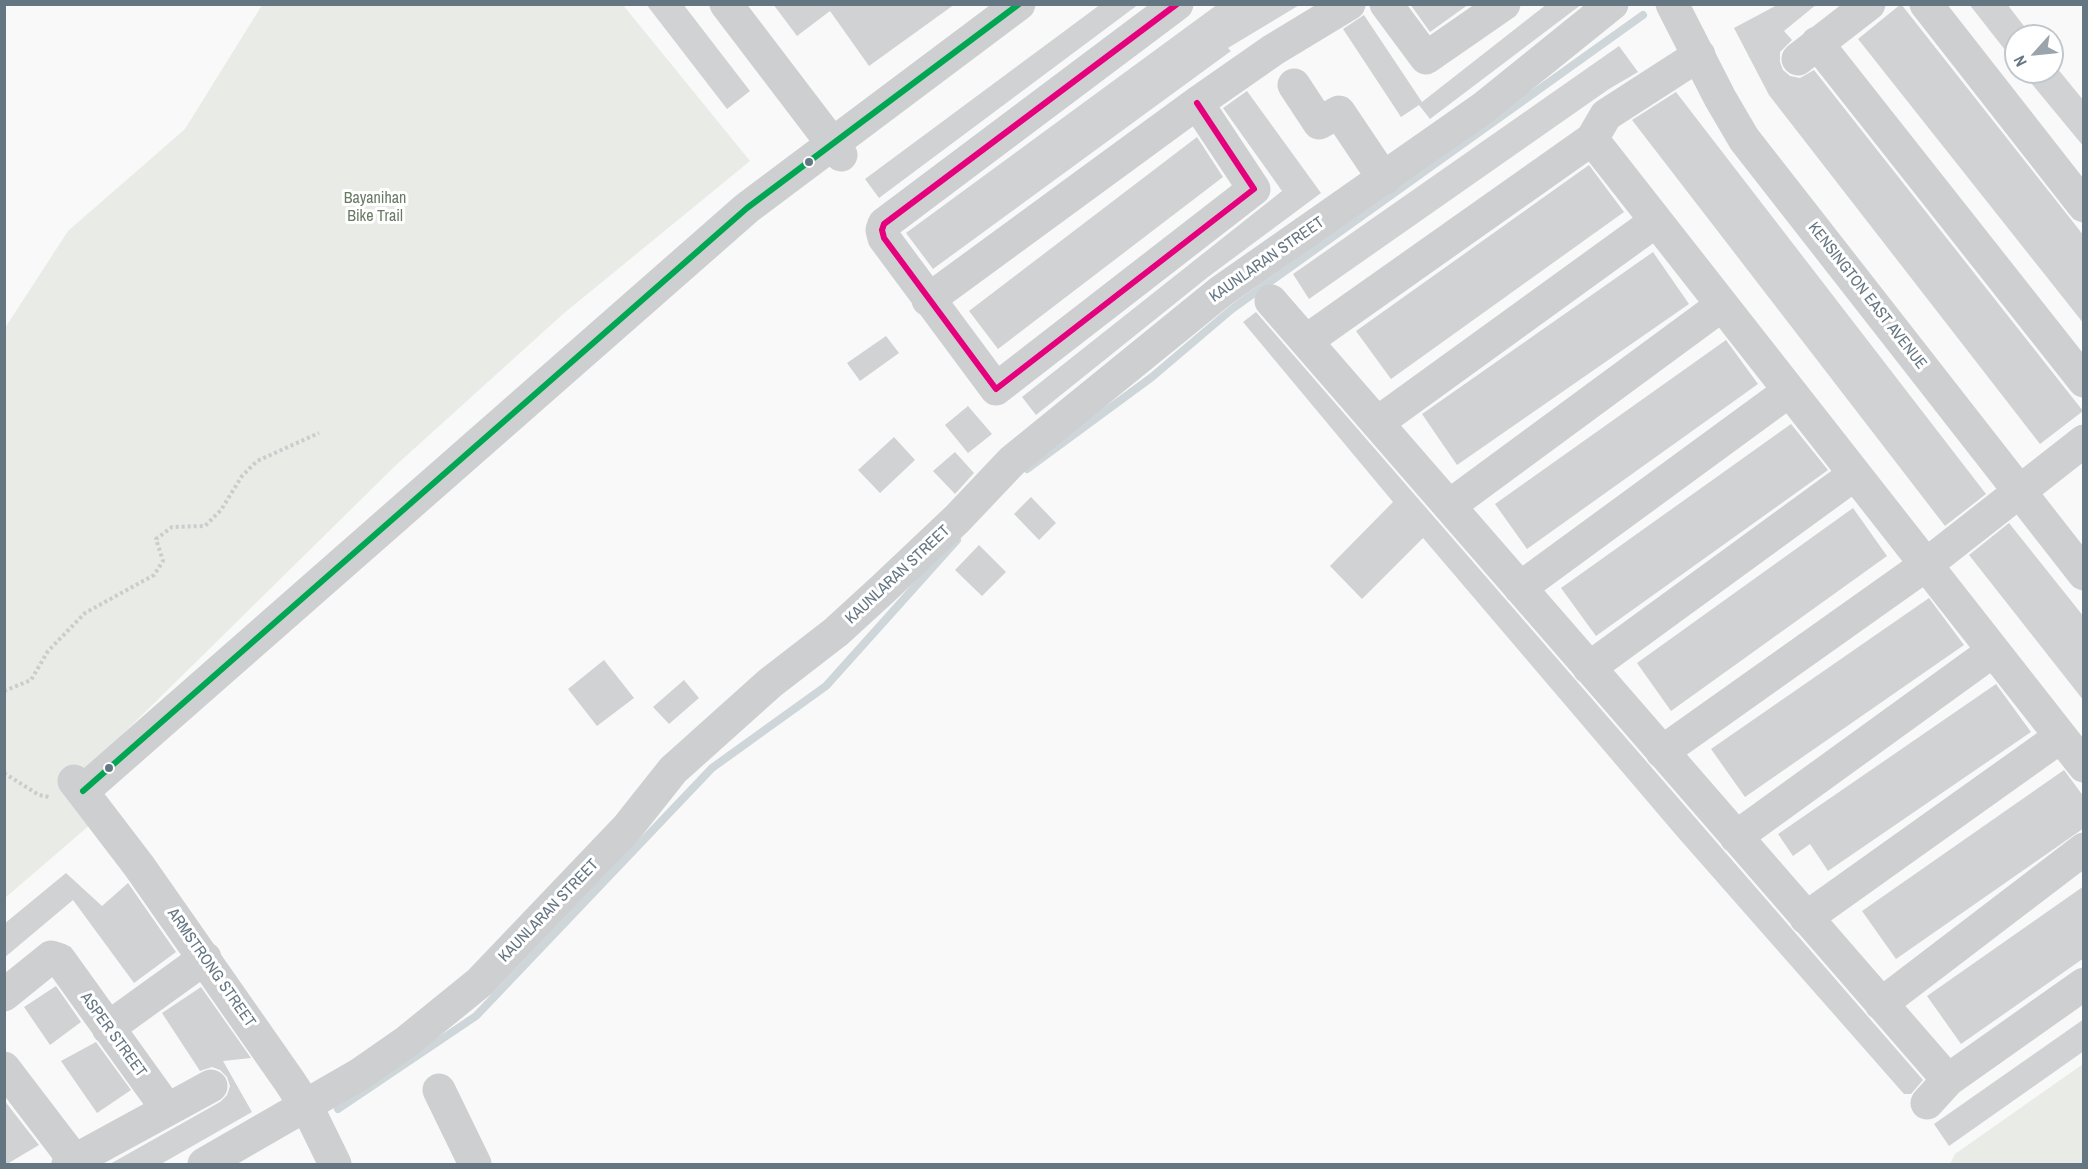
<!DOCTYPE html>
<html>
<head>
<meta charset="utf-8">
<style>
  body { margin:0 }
  #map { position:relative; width:2088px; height:1169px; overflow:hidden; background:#f9f9f9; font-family:"Archivo Narrow",sans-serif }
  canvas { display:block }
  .frame { position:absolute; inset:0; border:6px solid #657683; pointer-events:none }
  .north { position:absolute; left:2004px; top:24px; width:60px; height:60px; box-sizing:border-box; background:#fff; border:2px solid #c1c8cd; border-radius:50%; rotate:243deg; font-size:16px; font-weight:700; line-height:24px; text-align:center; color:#657683 }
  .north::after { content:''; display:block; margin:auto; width:21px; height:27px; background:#99a4ac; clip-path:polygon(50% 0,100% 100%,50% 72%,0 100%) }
</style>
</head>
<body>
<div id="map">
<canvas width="2088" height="1169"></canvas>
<div class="frame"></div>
<div class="north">N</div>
</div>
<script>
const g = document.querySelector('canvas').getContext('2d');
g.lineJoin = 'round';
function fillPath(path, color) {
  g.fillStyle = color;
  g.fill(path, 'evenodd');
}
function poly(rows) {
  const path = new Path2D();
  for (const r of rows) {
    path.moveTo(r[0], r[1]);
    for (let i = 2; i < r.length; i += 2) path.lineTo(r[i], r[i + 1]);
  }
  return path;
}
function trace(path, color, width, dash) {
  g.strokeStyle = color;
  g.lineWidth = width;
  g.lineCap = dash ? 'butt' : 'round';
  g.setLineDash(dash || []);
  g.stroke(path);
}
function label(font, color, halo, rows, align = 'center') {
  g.font = font + ' "Archivo Narrow",sans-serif';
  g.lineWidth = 6;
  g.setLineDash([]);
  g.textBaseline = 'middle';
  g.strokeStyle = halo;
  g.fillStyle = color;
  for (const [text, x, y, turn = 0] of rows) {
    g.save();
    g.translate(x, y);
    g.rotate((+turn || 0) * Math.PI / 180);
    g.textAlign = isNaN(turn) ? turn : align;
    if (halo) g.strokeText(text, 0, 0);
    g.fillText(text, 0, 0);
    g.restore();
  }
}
fillPath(poly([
  [262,5,623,5,750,161,563,314,395,466,65,791,91,824,5,898,5,328,68,231,185,129],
  [2083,1064,2083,1164,1950,1164,1955,1154]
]), '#e8ebe6');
trace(poly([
  [1027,469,1152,377,1232,309,1643,15],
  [338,1109,476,1016,712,768,826,686,957,540]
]), '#ced6d9', 8);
fillPath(poly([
  [646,4,683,4,750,91,727,109],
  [773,4,955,4,869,66,830,11,797,36],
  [1101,4,1139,4,879,198,865,179],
  [1218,4,1301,4,1228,48,1231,51,933,269,906,233],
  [1410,4,1469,4,1430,32],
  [1547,4,1582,4,1430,119,1419,105,1401,117,1343,29,1364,15,1422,102],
  [1779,4,1817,4,1784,31,1792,40,1780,52,1780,62,1783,70,1790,76,1800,78,1814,70,2083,411,2040,444,1769,95,1734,28],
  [1901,4,2084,236,2084,324,1858,39],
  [1969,4,2007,4,2020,21,2032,36,2016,36,2016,64],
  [1619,46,1638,72,1609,89,1309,299,1293,274],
  [2052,62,2084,101,2084,147,2022,72,2052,72],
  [1247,91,1321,193,1208,277,1036,415,1022,397,1282,191,1223,108],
  [1676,92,1986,494,1945,526,1632,120],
  [1197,137,1223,177,998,349,969,311],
  [1589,165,1624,212,1391,379,1356,331],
  [1653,252,1689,304,1457,465,1422,414],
  [1256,312,1923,1080,1911,1094,1904,1094,1677,836,1423,538,1362,599,1330,566,1393,502,1243,322],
  [886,336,899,353,860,381,847,363],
  [1726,340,1758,384,1527,549,1495,504],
  [968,406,992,434,968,453,945,425],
  [1791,424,1828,470,1596,636,1561,588],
  [894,437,915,460,880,493,858,470],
  [955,452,974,473,955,494,933,471],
  [1031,497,1056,523,1039,540,1014,514],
  [1853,508,1887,556,1671,711,1637,663],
  [2009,523,2084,617,2084,701,1969,555],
  [979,545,1006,572,982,596,955,570],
  [1929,598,1964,645,1745,797,1711,749],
  [604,660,634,698,597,726,568,689],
  [684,680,699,698,669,724,653,707],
  [1996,684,2031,732,1828,871,1810,844,1793,856,1778,834],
  [2064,770,2084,797,2084,828,1896,959,1862,911],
  [66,873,102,906,128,883,176,952,134,983,73,900,4,958,4,924],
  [2084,886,2084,958,1961,1044,1927,996],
  [56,986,81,1022,50,1045,24,1007],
  [201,987,251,1058,223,1061,252,1112,161,1164,110,1164,220,1102,227,1095,230,1086,227,1077,220,1070,212,1067,200,1071,162,1013],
  [2084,1019,2084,1051,1949,1146,1934,1124],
  [96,1042,131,1090,97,1113,61,1061],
  [4,1100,39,1145,7,1164,4,1164]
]), '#d0d2d3');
trace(poly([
  [4,691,31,680,48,651,85,613,154,575,163,561,156,539,172,527,205,526,221,510,242,476,257,461,319,433],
  [4,773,39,795,49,797]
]), '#cbcccd', 4, [3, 3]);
trace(poly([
  [726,4,841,155],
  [1177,4,884,224,882,230,884,238,996,389,1254,189,1197,103],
  [1386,4,1426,58,1504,4],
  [1672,4,1720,98,1744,139,2084,574],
  [1926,4,2084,206],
  [1817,43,2084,381],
  [1798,59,1869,4],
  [1294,85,1319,123,1339,112,1384,179],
  [1592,139,2084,766],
  [928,300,1197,103,1273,50,1349,4],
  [1271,301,1948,1080],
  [1306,341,1592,139,1606,115,1699,55],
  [1377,423,1656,221],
  [1449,506,1722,305],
  [1520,588,1789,391],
  [1589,668,1855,474],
  [1662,752,1927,564,2084,441],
  [74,781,139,866,290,1082,310,1113,335,1164],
  [83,791,747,208,1019,4],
  [1736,837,1993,651],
  [1806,918,2060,737],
  [4,995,51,957,60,960,167,1109],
  [1881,1004,2084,849],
  [108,1028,205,958],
  [4,1068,75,1161],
  [439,1090,475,1164],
  [1927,1103,1948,1080,2084,984],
  [68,1164,211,1086],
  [204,1164,360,1074,406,1042,480,982,627,828,673,770,770,683,836,632,883,589,957,519,1012,461,1220,292,1483,108,1612,4]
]), '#cecfd0', 33);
trace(poly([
  [83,791,747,208,1019,4]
]), '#00a651', 6);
trace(poly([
  [1177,4,884,224,882,230,884,238,996,389,1254,189,1197,103]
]), '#e5007d', 6);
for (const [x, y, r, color] of [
  [809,162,5,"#657683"],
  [109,768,5,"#657683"]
]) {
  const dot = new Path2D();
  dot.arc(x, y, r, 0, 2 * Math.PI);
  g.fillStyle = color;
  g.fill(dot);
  trace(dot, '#fff', 2);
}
label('16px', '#687a64', '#fff', [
  ["Bayanihan",375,199],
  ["Bike Trail",375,217]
]);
label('16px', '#657683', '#fff', [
  ["KAUNLARAN STREET",1267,260,-35],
  ["KENSINGTON EAST AVENUE",1867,296,52],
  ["KAUNLARAN STREET",898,575,-43],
  ["KAUNLARAN STREET",549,911,-46],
  ["ARMSTRONG STREET",211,968,55],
  ["ASPER STREET",113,1035,54]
]);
</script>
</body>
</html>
